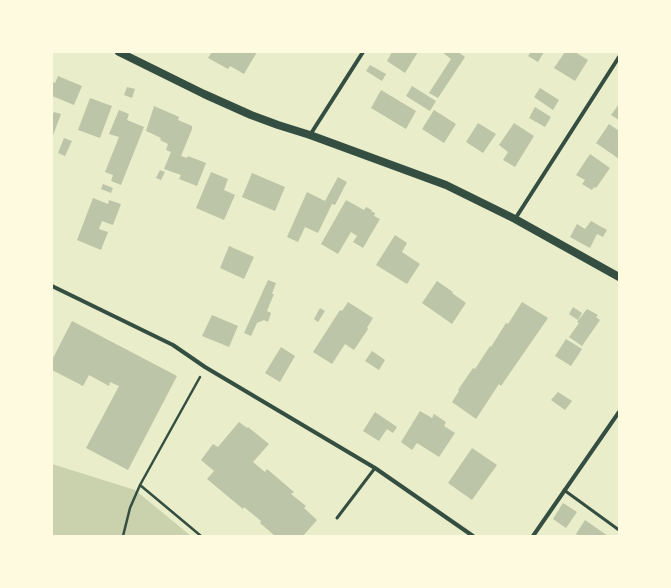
<!DOCTYPE html>
<html>
<head>
<meta charset="utf-8">
<style>
  body { margin:0 }
  #map { position:relative; width:671px; height:588px; overflow:hidden; background:#e9edc9; font-family:"Alegreya Sans",sans-serif }
  canvas { display:block }
  .frame { position:absolute; inset:0; border:53px solid #fefae0; pointer-events:none }
</style>
</head>
<body>
<div id="map">
<canvas width="671" height="588"></canvas>
<div class="frame"></div>
</div>
<script>
const g = document.querySelector('canvas').getContext('2d');
g.lineJoin = 'round';
function fillPath(path, color) {
  g.fillStyle = color;
  g.fill(path, 'evenodd');
}
function poly(rows) {
  const path = new Path2D();
  for (const r of rows) {
    path.moveTo(r[0], r[1]);
    for (let i = 2; i < r.length; i += 2) path.lineTo(r[i], r[i + 1]);
  }
  return path;
}
function trace(path, color, width, dash) {
  g.strokeStyle = color;
  g.lineWidth = width;
  g.lineCap = dash ? 'butt' : 'round';
  g.setLineDash(dash || []);
  g.stroke(path);
}
fillPath(poly([
  [52,464,135,490,191,536,52,536]
]), '#cad2ad');
fillPath(poly([
  [212,52,257,52,244,74,230,66,228,69,208,58],
  [392,52,418,52,405,73,387,61],
  [442,52,458,52,465,57,438,98,429,93,451,59],
  [531,52,544,52,538,62,528,56],
  [565,52,575,52,588,60,575,81,554,68],
  [370,65,386,74,382,81,366,71],
  [58,76,82,86,74,105,52,96,52,82,55,83],
  [412,86,436,101,430,111,406,96],
  [127,87,135,89,132,98,124,95],
  [540,88,559,100,553,110,534,97],
  [381,90,416,111,406,129,371,108],
  [90,98,112,106,100,138,78,130],
  [619,104,619,120,611,115],
  [154,106,179,117,178,120,192,126,192,129,181,156,187,158,188,156,206,163,197,186,179,179,181,175,164,169,171,152,166,150,168,144,160,140,161,138,146,131],
  [535,107,551,117,545,127,529,118],
  [119,110,129,114,127,120,144,127,121,185,111,181,113,175,105,172,119,137,109,134],
  [434,110,456,124,444,143,422,129],
  [54,112,61,114,52,138,52,116],
  [478,123,496,134,483,153,466,142],
  [514,123,534,136,515,167,503,160,508,152,499,145],
  [609,124,619,131,619,159,596,143],
  [64,138,72,141,65,156,58,153],
  [590,154,610,168,596,188,594,187,592,190,582,184,585,180,576,175],
  [160,170,165,172,161,180,156,178],
  [211,172,228,179,224,190,235,195,224,220,196,208],
  [252,173,285,187,275,211,242,197],
  [338,177,347,182,335,205,332,204,318,233,305,227,298,242,287,237,307,192,325,201],
  [103,184,113,188,111,193,101,189],
  [93,198,108,204,109,200,121,204,113,225,102,221,99,229,108,232,101,250,77,240],
  [346,200,364,210,366,207,372,210,371,211,375,213,374,216,380,219,363,248,353,242,357,236,351,232,338,254,321,244],
  [591,221,607,230,603,237,597,234,590,248,570,237,577,224,585,229],
  [395,235,407,243,402,252,420,264,407,284,376,265],
  [229,246,254,257,244,279,220,268],
  [268,280,276,283,272,294,274,294,267,311,271,313,268,322,264,320,257,323,251,336,244,333],
  [437,281,453,292,452,293,466,303,452,324,422,303],
  [348,302,373,318,367,328,368,329,354,350,345,344,332,364,313,352,340,310,342,311],
  [522,302,548,318,501,386,499,384,476,419,452,402,459,391,458,390,473,368,475,369,490,346,491,347,506,323,508,324],
  [573,307,582,313,578,320,569,314],
  [320,308,325,311,318,322,314,319],
  [587,309,598,315,596,317,600,320,582,346,569,337,579,323,577,322],
  [212,315,238,326,229,347,202,336],
  [72,321,177,376,128,470,86,448,119,386,110,382,109,386,89,375,83,386,52,370,52,360],
  [566,339,582,349,571,366,555,356],
  [281,347,295,356,280,382,265,373],
  [372,351,385,360,379,370,365,361],
  [558,392,572,401,565,410,551,400],
  [420,411,432,418,434,414,446,422,444,426,455,433,439,457,417,443,412,450,401,442],
  [375,412,397,427,393,433,387,429,379,441,363,431],
  [239,422,247,428,248,427,269,444,253,462,265,472,267,469,294,492,291,494,306,506,304,508,317,520,303,536,275,536,260,523,261,521,244,507,243,509,207,479,214,471,201,460,213,444,218,447],
  [472,448,497,465,472,500,448,483],
  [563,503,577,512,566,528,553,519],
  [585,520,608,536,579,536,576,534]
]), '#bcc5a7');
trace(poly([
  [200,377,140,485,201,536],
  [123,536,130,508,140,485]
]), '#344e41', 2.5);
trace(poly([
  [564,490,619,530],
  [337,518,375,468]
]), '#344e41', 3);
trace(poly([
  [310,135,363,52],
  [515,219,619,57],
  [52,286,173,345,205,367,375,468,473,536],
  [533,536,619,412]
]), '#344e41', 4);
trace(poly([
  [119,52,204,94,251,115,278,125,310,135,446,185,515,219,619,277]
]), '#344e41', 8);
</script>
</body>
</html>
